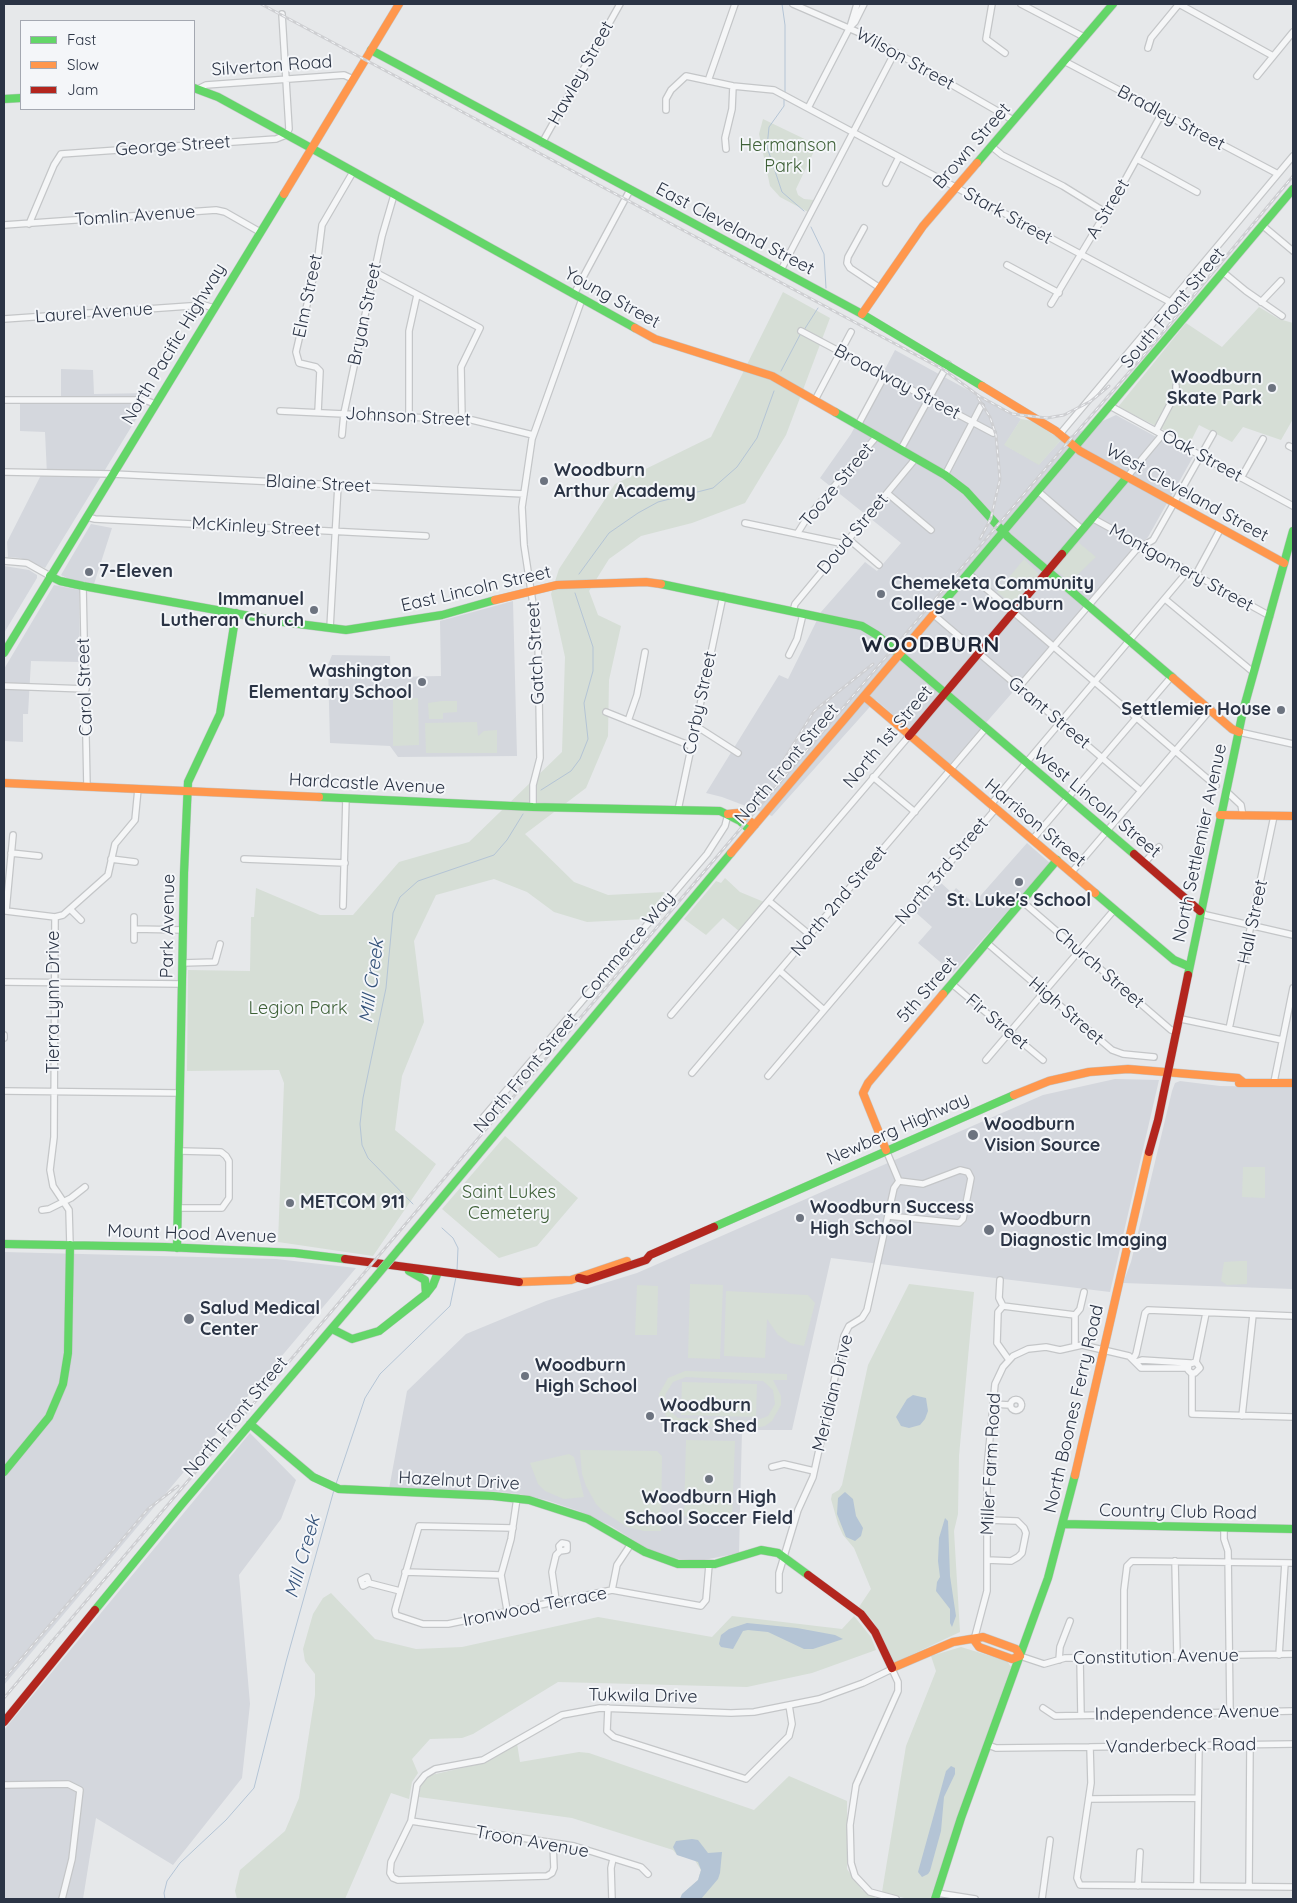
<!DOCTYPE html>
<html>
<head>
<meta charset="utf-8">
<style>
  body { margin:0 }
  #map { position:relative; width:1297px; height:1903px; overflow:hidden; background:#e6e8ea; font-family:Quicksand,sans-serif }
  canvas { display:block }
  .frame { position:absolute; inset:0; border:5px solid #2b3445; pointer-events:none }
  .legend { position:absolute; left:20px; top:20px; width:175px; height:90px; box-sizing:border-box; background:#f4f6f9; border:1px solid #a4a8b1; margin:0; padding:6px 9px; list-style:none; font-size:15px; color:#2b3445 }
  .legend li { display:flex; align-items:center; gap:10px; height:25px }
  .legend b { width:25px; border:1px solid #a4a8b1 }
</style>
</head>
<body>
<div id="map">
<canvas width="1297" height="1903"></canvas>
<div class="frame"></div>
<ul class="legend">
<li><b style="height:6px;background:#63d668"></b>Fast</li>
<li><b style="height:6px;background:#ff974d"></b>Slow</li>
<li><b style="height:6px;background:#b3261e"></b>Jam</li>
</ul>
</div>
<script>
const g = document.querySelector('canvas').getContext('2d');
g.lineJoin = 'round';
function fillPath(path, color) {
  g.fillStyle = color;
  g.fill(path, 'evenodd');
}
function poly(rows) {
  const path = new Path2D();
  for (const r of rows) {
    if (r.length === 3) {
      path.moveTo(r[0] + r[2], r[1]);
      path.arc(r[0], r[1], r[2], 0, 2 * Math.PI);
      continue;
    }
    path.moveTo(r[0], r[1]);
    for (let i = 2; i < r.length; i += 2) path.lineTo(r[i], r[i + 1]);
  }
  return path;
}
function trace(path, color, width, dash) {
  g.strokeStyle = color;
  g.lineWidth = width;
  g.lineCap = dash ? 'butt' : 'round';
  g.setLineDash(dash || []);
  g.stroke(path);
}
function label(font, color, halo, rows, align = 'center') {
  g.font = font + ' Quicksand,sans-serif';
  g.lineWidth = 4;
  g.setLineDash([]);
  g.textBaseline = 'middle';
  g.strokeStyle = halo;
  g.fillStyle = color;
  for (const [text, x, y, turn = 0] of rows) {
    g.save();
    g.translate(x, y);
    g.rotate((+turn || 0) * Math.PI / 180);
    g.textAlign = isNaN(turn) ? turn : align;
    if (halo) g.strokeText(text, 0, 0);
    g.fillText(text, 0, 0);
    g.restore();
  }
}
fillPath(poly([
  [895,350,1021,419,1005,445,1039,464,1061,440,1116,415,1193,457,1148,537,950,764,876,700,772,816,722,797,706,793,779,675,788,679,821,612,865,562,877,571,901,543,820,478,851,434],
  [61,369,93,370,94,394,152,393,45,568,20,558,8,557,7,542,41,475,47,475,45,432,20,431,20,404,61,403],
  [91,524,112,528,94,584,71,580,61,575],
  [4,566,29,570,37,575,37,578,4,633],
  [54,585,79,590,80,662,31,661,28,714,23,714,23,742,4,741,4,669],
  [513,601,517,756,398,757,390,746,330,743,328,665,332,655,390,656,391,677,441,676,440,621],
  [1027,843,1050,863,953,973,918,943,932,927,913,910,939,881,952,893,956,888,974,903],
  [1115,1079,1159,1080,1110,1292,831,1258,792,1430,742,1430,739,1553,699,1561,670,1558,654,1553,611,1526,579,1511,546,1500,520,1494,492,1491,389,1489,407,1391,466,1334,546,1301,637,1273,1043,1095],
  [1180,1081,1220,1086,1293,1087,1293,1289,1123,1283,1131,1262,1172,1091,1175,1083],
  [4,1252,276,1259,356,1268,4,1685],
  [250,1433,296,1480,281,1519,239,1575,250,1704,242,1778,173,1865,96,1818,83,1899,4,1899,4,1730]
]), '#d4d7dd');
fillPath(poly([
  [763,119,817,145,796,189,798,195,804,199,814,200,808,212,780,197,770,186,759,134],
  [783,292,830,318,786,435,745,503,692,523,641,536,609,559,589,591,598,615,621,626,609,680,608,736,586,788,525,834,574,882,608,895,665,892,645,919,587,922,554,912,527,892,494,879,436,895,414,941,424,1022,402,1076,395,1130,436,1164,373,1256,278,1242,284,1083,279,1070,187,1071,188,970,250,971,251,917,254,917,256,888,320,915,353,915,399,862,469,842,562,752,565,657,551,594,559,569,615,484,711,437],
  [1259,307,1279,319,1293,323,1293,419,1281,440,1243,427,1232,442,1199,425,1190,443,1118,407,1186,323,1222,347],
  [1021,419,1033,421,1061,440,1039,465,1004,445],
  [1078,542,1096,557,1070,582,1055,569],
  [1024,559,1039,574,1014,604,1011,603,997,592],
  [418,698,419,745,393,746,393,699],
  [442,701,457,701,457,712,443,713,443,719,429,719,428,703],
  [477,722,478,736,484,731,497,730,497,753,426,753,425,723],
  [725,878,740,892,764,902,739,931,723,918,706,935,684,919,716,881,721,883],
  [505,1136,578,1198,537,1246,499,1258,442,1209],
  [1243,1167,1265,1167,1265,1198,1242,1197],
  [1240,1261,1247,1261,1247,1284,1227,1285,1221,1281,1224,1262],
  [690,1284,723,1285,720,1359,688,1358],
  [909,1284,974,1292,959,1456,958,1514,954,1531,960,1632,894,1663,873,1621,859,1607,871,1589,854,1548,843,1535,838,1524,831,1499,832,1494,839,1490,842,1485,868,1365],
  [637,1285,658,1286,657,1335,635,1335],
  [726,1291,808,1295,815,1303,804,1346,790,1343,778,1335,767,1319,765,1358,724,1356],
  [685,1371,787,1374,787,1380,773,1380,781,1396,781,1405,772,1421,765,1426,756,1428,686,1426,668,1419,659,1403,659,1394,668,1378],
  [686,1377,763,1381,773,1390,775,1404,768,1416,755,1421,678,1418,668,1409,665,1395,673,1382],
  [682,1382,757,1384,756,1417,681,1415],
  [686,1440,735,1441,732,1518,684,1516],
  [580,1450,657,1451,662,1456,661,1531,644,1531,627,1527,604,1512,596,1504,586,1486,582,1474],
  [569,1454,574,1457,584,1497,564,1499,545,1491,538,1484,530,1463],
  [331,1593,375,1639,416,1649,462,1647,598,1617,712,1637,732,1616,842,1629,854,1616,871,1637,876,1650,812,1673,747,1687,558,1682,473,1734,462,1738,430,1739,412,1759,418,1773,412,1782,409,1799,391,1793,345,1899,237,1899,235,1891,240,1870,285,1831,299,1798,315,1695,315,1674,305,1661,303,1649,313,1614,323,1598],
  [961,1647,1007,1661,1011,1667,930,1899,908,1899,882,1892,906,1746,936,1671,931,1656],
  [517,1743,520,1762,579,1752,589,1753,754,1810,789,1776,847,1801,847,1869,862,1890,875,1897,874,1899,680,1899,682,1894,698,1880,701,1870,694,1859,677,1855,673,1850,572,1818,419,1797,421,1784,431,1775,484,1763]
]), '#d6ded6');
fillPath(poly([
  [913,1395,926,1398,928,1411,925,1419,920,1425,909,1428,901,1426,896,1417,907,1399],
  [845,1492,853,1499,856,1516,863,1528,861,1536,855,1541,846,1537,837,1514,838,1498],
  [945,1518,948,1521,950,1576,956,1616,952,1627,950,1623,950,1609,936,1591,937,1582,940,1577,938,1561,939,1538],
  [747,1623,797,1628,835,1635,843,1639,813,1649,804,1649,768,1632,748,1630,743,1631,733,1649,721,1647,719,1644,721,1635,729,1629],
  [951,1766,955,1768,955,1774,944,1797,941,1831,930,1871,928,1874,922,1877,918,1872,946,1771],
  [692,1839,698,1840,708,1853,722,1852,720,1873,718,1879,701,1899,680,1899,682,1894,698,1880,701,1870,698,1862,677,1855,673,1847,676,1841]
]), '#b4c4d5');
trace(poly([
  [782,4,785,25,785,93],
  [784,99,784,106,769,127,767,147,782,192,804,211],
  [811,227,824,254,826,288],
  [804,330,818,308],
  [781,371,801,333],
  [579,574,609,533,638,513,658,502,713,488,737,467,757,438,774,391],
  [541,790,571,771,580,759,588,739,584,703,593,671,593,647,575,593],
  [413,1204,368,1158,362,1145,360,1124,363,1098,386,988,393,913,400,897,418,881,494,855,507,840,523,814],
  [442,1228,453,1238,458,1248,457,1271],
  [336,1484,365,1398,380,1374,450,1306,456,1277],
  [165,1899,164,1893,167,1881,180,1863,226,1820,254,1788,286,1662,334,1490]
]), '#b4c4d5', 1);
const street = poly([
  [793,4,869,37,1013,120],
  [992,4,986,39,1005,53],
  [1021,4,1084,37],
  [1179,4,1273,56],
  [850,27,855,22,864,4],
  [1148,48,1151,38,1179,4],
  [1064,61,1278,174],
  [1257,76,1293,32],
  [708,81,735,4],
  [198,89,206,85,344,75,353,79],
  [808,108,850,27,857,4],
  [666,110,666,99,671,90,686,76,733,86,774,90,1170,302],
  [542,143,620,4],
  [991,146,1002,155,1063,186,1105,212],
  [726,149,725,138,732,109,733,86],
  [1137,159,1197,192],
  [886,183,899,157],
  [29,224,54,165,61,154,276,139,286,135,289,129,282,14],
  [4,225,216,210,225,212,260,232],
  [1262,225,1293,251],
  [864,228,848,257,847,263,850,268,880,288],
  [1007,265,1059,293],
  [781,270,895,52],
  [375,272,480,328,461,367,462,419],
  [1223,272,1246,291,1282,316],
  [574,294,630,190],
  [1261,302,1281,281],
  [1051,304,1120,189,1162,113],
  [4,319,204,305,214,308],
  [801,331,993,433],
  [4,400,145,400,155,404],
  [815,400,851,332],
  [1110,406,1293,506],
  [280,411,472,420,533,435],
  [318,412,320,371,316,367,299,363,296,352,318,257,322,225,353,172],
  [409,416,409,331,417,295],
  [858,425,885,375],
  [1156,431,1176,393,1176,386],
  [1060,434,1293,156],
  [342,435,344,413,382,236,394,195],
  [1289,446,1293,448],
  [901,449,948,364],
  [4,472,113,474,524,494],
  [945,475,981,406],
  [1127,477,1162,435],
  [1241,478,1263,439],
  [1039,492,1083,530],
  [887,493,931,530],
  [87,517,95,519,426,536],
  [1092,518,1270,616],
  [745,523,840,543,852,542,879,565],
  [797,534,807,518,877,436],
  [4,561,27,563,50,576],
  [969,574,1216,786],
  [1195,576,1221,528],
  [83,586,87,787],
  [1165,599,1253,672],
  [793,611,795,604,916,458],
  [934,615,1141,791],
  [330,628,338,485],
  [789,655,797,639,803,614],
  [4,686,86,689],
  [1019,687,1136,550,1153,540,1213,434],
  [606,712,691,746],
  [628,721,637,695,645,652],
  [696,726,738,753],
  [1239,732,1293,744],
  [873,777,915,812],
  [1226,791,1241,805,1243,816],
  [533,807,533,785,540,758,538,637,524,545,522,507,532,439,582,299],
  [678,810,723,596],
  [13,835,6,911,55,917],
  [1032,840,1172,676],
  [11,853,39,856],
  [111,859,135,862],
  [244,859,345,863],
  [1144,863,1159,847],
  [1071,873,1211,709],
  [769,901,810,935],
  [1023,902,1171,1030,1177,1031],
  [343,906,346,798],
  [70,909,81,920],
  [1200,911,1206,915,1293,935],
  [134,929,183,930],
  [134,940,134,917],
  [987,943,1112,1050,1123,1054,1154,1057],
  [183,963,215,962,220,944],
  [780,971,824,1010],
  [4,982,182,984],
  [952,984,1043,1060],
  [671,1015,909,736],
  [1181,1019,1282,1040],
  [1229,1029,1274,816],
  [4,1038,4,1035],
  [986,1060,1114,910],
  [692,1073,985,729],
  [768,1076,993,812,993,802,1188,571],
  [1274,1082,1293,988],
  [4,1091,180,1093],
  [481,1120,707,854,725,826,728,814],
  [179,1208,222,1208,229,1198,229,1161,226,1156,221,1152,180,1151],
  [42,1210,49,1209,71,1198,85,1187],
  [888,1216,959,1223,963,1219,971,1178,968,1172,960,1170,923,1184,899,1181],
  [70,1245,69,1210,53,1186,50,1170,54,1137,55,917,63,915,108,875,115,844,135,820,138,789],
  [1000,1280,999,1298,1003,1306,998,1312,997,1343,1009,1360],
  [1003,1306,1075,1315],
  [1075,1346,1075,1315,1080,1309,1084,1292],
  [1133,1359,1136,1354,1145,1313,1148,1310,1293,1316],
  [1136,1362,1142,1360,1190,1363],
  [1196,1362,1189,1364,1188,1370,1191,1373,1195,1373,1200,1368,1196,1362,1206,1313],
  [1192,1373,1192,1414,1293,1417],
  [1016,1405,5.5],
  [993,1404,1010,1405],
  [1242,1416,1253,1315],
  [772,1467,784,1464,814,1471],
  [987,1520,1017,1521,1024,1528,1026,1533,1022,1553,1018,1557,1011,1561,987,1560],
  [513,1528,419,1526,395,1610,396,1615,423,1624,448,1624,612,1590,701,1606,706,1600,709,1565],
  [1224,1528,1224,1539,1228,1551,1230,1712],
  [1175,1561,1177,1656],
  [405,1572,501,1575],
  [369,1583,367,1577,361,1580,363,1586,369,1583,400,1591],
  [612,1590,617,1565,631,1544],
  [779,1590,779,1573,798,1510,813,1477,844,1336,849,1326,862,1318,867,1310,894,1188,899,1181,886,1150],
  [556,1600,552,1572,556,1555,560,1551,559,1546,562,1543,567,1544,567,1550,560,1551],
  [507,1610,501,1575,511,1539,517,1498],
  [974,1640,987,1591,987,1469,995,1384,1003,1367,1013,1356,1028,1349,1046,1347,1060,1350,1082,1345,1129,1356,1141,1368,1188,1368],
  [1279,1655,1285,1563],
  [1020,1656,1044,1664,1065,1658,1293,1654],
  [1124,1657,1124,1590,1127,1566,1132,1561,1293,1563],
  [1080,1658,1081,1715],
  [1059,1660,1060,1647,1070,1621],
  [608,1708,607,1731,614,1737,746,1779,789,1736,792,1724,789,1705],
  [1043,1708,1055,1716,1293,1711],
  [988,1745,996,1748,1090,1747,1293,1744],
  [1090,1747,1091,1783,1077,1878,1080,1885,1293,1887],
  [4,1785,68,1784,80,1790,72,1859,62,1899],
  [1089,1799,1198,1798],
  [411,1821,574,1846,641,1867,648,1874],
  [553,1843,554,1868,552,1873,547,1876,398,1880,393,1878,390,1873,391,1862,411,1821,417,1785,425,1775,435,1769,483,1760,562,1715,600,1708,731,1713,754,1712,819,1699,863,1683,892,1669,898,1682,898,1691,856,1785,850,1825,851,1863,855,1876,870,1892,896,1899],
  [1138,1886,1140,1852],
  [1197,1886,1199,1745],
  [1249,1886,1250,1745],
  [937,1893,975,1899],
  [612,1899,611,1868,613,1859],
  [1042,1899,1050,1840]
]);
const fast = poly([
  [371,50,862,314,982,386],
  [194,88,218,97,311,148],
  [4,99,21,98],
  [311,148,635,328],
  [977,163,1113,4],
  [835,412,945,475,966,491,1008,537,1173,678],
  [1062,554,1127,477],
  [50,576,60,581,83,586,283,622,346,630,442,615,495,600],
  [661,584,862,626,877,635,1134,854],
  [942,604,1293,189],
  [4,653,284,194],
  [319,797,533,807,720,811,740,821,750,830],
  [1095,893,1174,960,1188,966],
  [1188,975,1243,711,1293,531],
  [943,994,1057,860],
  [714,1227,1014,1095],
  [4,1244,165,1247,295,1253,345,1259],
  [177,1248,184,873,188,782,220,714,236,613],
  [399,1249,731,853],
  [409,1271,425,1280,426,1294],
  [332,1329,352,1339,379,1331,426,1294,433,1285,438,1272],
  [250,1424,313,1477,339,1489,493,1496,529,1500,588,1519,645,1552,678,1564,715,1564,761,1550,778,1553,808,1575],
  [4,1472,49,1417,63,1384,68,1353,70,1245],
  [1063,1524,1293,1529],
  [95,1610,182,1504,373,1280],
  [935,1899,961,1818,1048,1578,1075,1475]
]);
const slow = poly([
  [284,194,399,4],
  [862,314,923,226,977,163],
  [635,328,655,339,772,376,835,412],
  [982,386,1056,431,1080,451,1284,563],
  [495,600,557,585,646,582,661,584],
  [1173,678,1232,729,1239,732],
  [865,697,1095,893],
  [4,783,319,797],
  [728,814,738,813,755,825],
  [1220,815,1293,816],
  [731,853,942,604],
  [1239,1083,1293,1083],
  [1014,1095,1049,1081,1089,1072,1128,1069,1238,1078,1243,1082],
  [886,1150,863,1093,868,1083,943,994],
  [519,1282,571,1280,627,1261],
  [1075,1475,1149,1152],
  [892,1668,953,1642,983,1637,1016,1649,1020,1656,1012,1659,979,1647,974,1640]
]);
const jam = poly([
  [909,736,1062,554],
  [1134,854,1200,911],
  [1149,1152,1158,1120,1188,975],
  [345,1259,519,1282],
  [579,1278,587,1280,646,1260,650,1255,714,1227],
  [808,1575,861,1614,875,1632,892,1668],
  [4,1722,95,1610]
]);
trace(street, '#c4c6c8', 8);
trace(fast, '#c4c6c8', 9);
trace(slow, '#c4c6c8', 9);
trace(jam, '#c4c6c8', 9);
trace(street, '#f5f6f7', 5.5);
trace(fast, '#63d668', 8);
trace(slow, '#ff974d', 8);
trace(jam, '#b3261e', 8);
const rail = poly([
  [261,4,944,370,979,396,1012,414,1047,418,1064,415,1091,401,1109,386],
  [978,398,990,417,996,435,1000,479,991,518,980,539],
  [780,766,814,711,873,664],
  [4,1679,148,1509,178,1486],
  [4,1698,1069,441,1145,354,1293,176]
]);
trace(rail, '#cecfd2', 3);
trace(rail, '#f4f6f9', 1, [4]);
const fastBridge = poly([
  [373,1280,399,1249]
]);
trace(fastBridge, '#c4c6c8', 9, []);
trace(fastBridge, '#63d668', 8);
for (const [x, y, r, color] of [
  [1272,388,5,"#6c737f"],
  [544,481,5,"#6c737f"],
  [89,572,5,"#6c737f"],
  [881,594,5,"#6c737f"],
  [314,610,5,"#6c737f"],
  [422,682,5,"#6c737f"],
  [1281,710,5,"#6c737f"],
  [1019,882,5,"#6c737f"],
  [973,1135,6,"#6c737f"],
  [290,1203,5,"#6c737f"],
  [800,1218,5,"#6c737f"],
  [989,1230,6,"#6c737f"],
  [189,1319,6,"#6c737f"],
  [525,1376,5,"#6c737f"],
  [650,1416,5,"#6c737f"],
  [709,1479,5,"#6c737f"]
]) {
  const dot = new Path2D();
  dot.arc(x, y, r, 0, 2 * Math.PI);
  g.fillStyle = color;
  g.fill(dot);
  trace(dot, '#f4f6f9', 2);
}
label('18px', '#2b3445', '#f4f6f9', [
  ["Wilson Street",905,59,29],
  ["Silverton Road",272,66,-4],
  ["Hawley Street",581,73,-61],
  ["Bradley Street",1171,118,28],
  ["George Street",173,146,-4],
  ["Brown Street",972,146,-49],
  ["A Street",1108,209,-59],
  ["Tomlin Avenue",135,216,-4],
  ["Stark Street",1008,216,29],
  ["East Cleveland Street",735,229,28],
  ["Elm Street",308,296,-78],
  ["Young Street",612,298,29],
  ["South Front Street",1173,308,-50],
  ["Laurel Avenue",94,313,-4],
  ["Bryan Street",365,314,-78],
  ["North Pacific Highway",174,344,-59],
  ["Broadway Street",897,382,28],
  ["Johnson Street",408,417,3],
  ["Oak Street",1202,456,29],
  ["Blaine Street",318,484,3],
  ["Tooze Street",837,485,-50],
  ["West Cleveland Street",1187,493,29],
  ["McKinley Street",256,527,3],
  ["Doud Street",853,534,-50],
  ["Montgomery Street",1181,568,29],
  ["East Lincoln Street",476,589,-13],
  ["Gatch Street",536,653,-93],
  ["Carol Street",85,687,-92],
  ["Corby Street",700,703,-78],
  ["Grant Street",1049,713,40],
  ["North 1st Street",888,737,-50],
  ["North Front Street",787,764,-50],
  ["Hardcastle Avenue",367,784,3],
  ["West Lincoln Street",1097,803,40],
  ["Harrison Street",1035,823,40],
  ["North Settlemier Avenue",1200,843,-78],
  ["North 3rd Street",942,871,-50],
  ["North 2nd Street",839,901,-50],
  ["Hall Street",1253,922,-78],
  ["Park Avenue",168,926,-89],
  ["Commerce Way",628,946,-50],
  ["Church Street",1099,968,41],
  ["5th Street",927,990,-49],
  ["Tierra Lynn Drive",54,1002,-90],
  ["High Street",1066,1011,41],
  ["Fir Street",997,1022,40],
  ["North Front Street",526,1073,-50],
  ["Newberg Highway",898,1129,-24],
  ["Mount Hood Avenue",192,1234,2],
  ["Meridian Drive",833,1393,-76],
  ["North Boones Ferry Road",1074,1409,-77],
  ["North Front Street",236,1417,-50],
  ["Miller Farm Road",991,1464,-87],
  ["Hazelnut Drive",459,1481,3],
  ["Country Club Road",1178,1512,1],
  ["Ironwood Terrace",535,1607,-11],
  ["Constitution Avenue",1156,1657,-1],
  ["Tukwila Drive",643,1696,1],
  ["Independence Avenue",1187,1713,-1],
  ["Vanderbeck Road",1181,1746,-1],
  ["Troon Avenue",532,1842,10]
]);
label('18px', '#3f6138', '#f4f6f9', [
  ["Hermanson",788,146],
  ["Park I",788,167],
  ["Legion Park",298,1009],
  ["Saint Lukes",509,1193],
  ["Cemetery",509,1214]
]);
label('bold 18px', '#2b3445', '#f4f6f9', [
  ["Woodburn",1262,378,"right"],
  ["Skate Park",1262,399,"right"],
  ["Woodburn",554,471],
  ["Arthur Academy",554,492],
  ["7-Eleven",99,572],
  ["Chemeketa Community",891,584],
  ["College - Woodburn",891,605],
  ["Immanuel",304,600,"right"],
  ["Lutheran Church",304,621,"right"],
  ["Washington",412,672,"right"],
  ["Elementary School",412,693,"right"],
  ["Settlemier House",1271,710,"right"],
  ["St. Luke's School",1019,901,"center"],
  ["Woodburn",984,1125],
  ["Vision Source",984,1146],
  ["METCOM 911",300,1203],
  ["Woodburn Success",810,1208],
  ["High School",810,1229],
  ["Woodburn",1000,1220],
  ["Diagnostic Imaging",1000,1241],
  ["Salud Medical",200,1309],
  ["Center",200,1330],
  ["Woodburn",535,1366],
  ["High School",535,1387],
  ["Woodburn",660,1406],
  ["Track Shed",660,1427],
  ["Woodburn High",709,1498,"center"],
  ["School Soccer Field",709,1519,"center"]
], 'left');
label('italic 19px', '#34527a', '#f4f6f9', [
  ["Mill Creek",372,981,-82],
  ["Mill Creek",303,1557,-74]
]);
g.letterSpacing = '1px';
label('bold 22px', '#1d2536', '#f4f6f9', [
  ["WOODBURN",931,645]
]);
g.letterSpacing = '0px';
</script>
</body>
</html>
